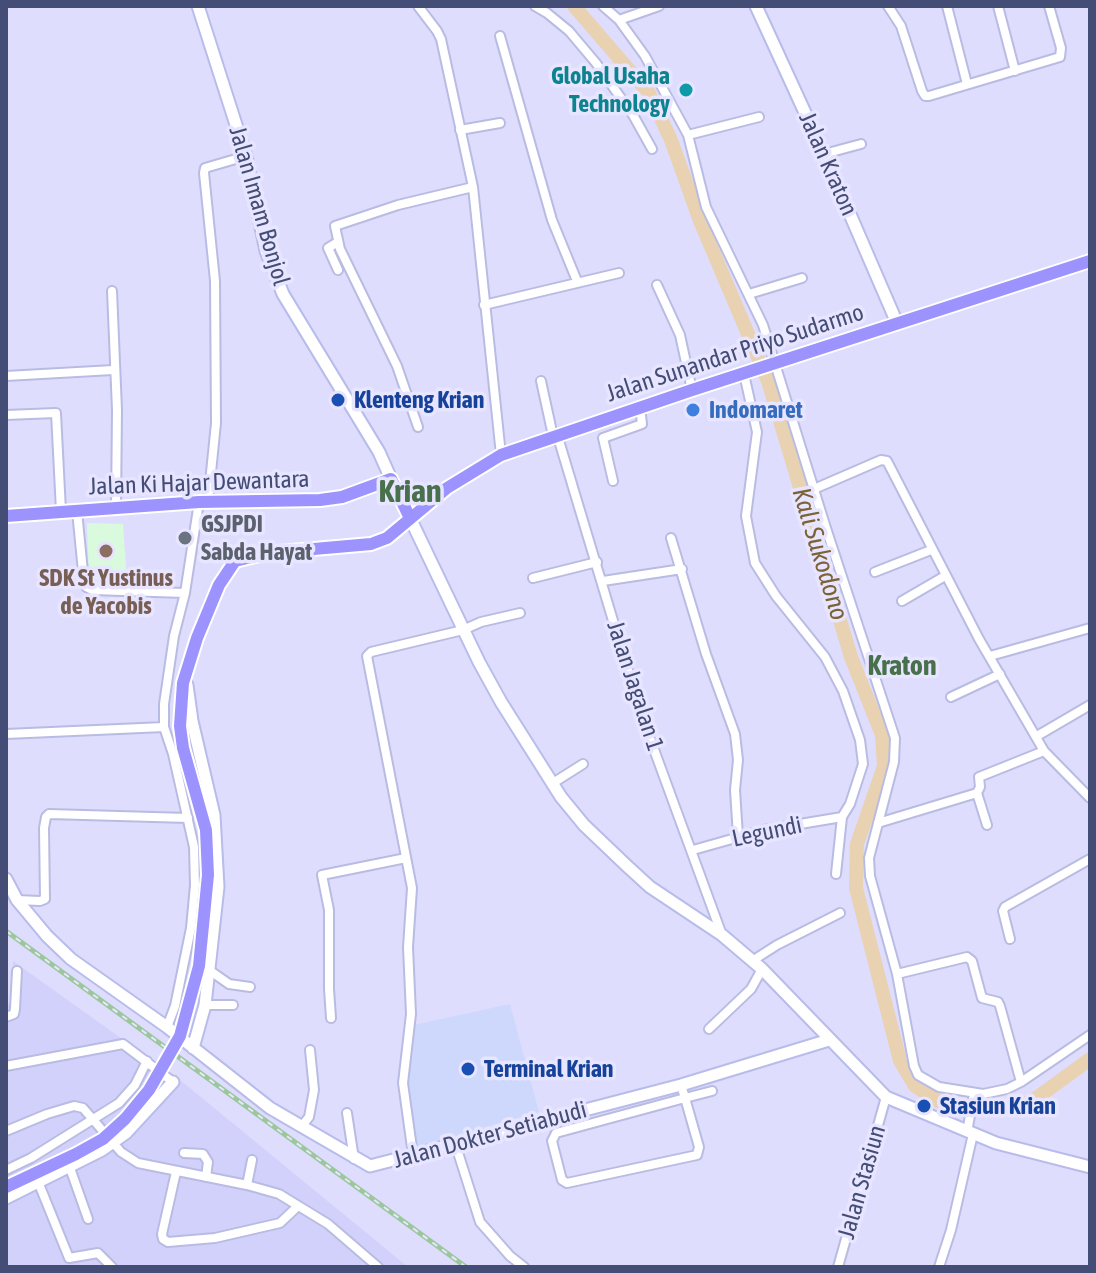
<!DOCTYPE html>
<html>
<head>
<meta charset="utf-8">
<style>
  body { margin:0 }
  #map { position:relative; width:1096px; height:1273px; overflow:hidden; background:#dfddfe; font-family:"Asap Condensed",sans-serif }
  canvas { display:block }
  .frame { position:absolute; inset:0; border:8px solid #444d75; pointer-events:none }
</style>
</head>
<body>
<div id="map">
<canvas width="1096" height="1273"></canvas>
<div class="frame"></div>
</div>
<script>
const g = document.querySelector('canvas').getContext('2d');
g.lineJoin = 'round';
function fillPath(path, color) {
  g.fillStyle = color;
  g.fill(path, 'evenodd');
}
function poly(rows) {
  const path = new Path2D();
  for (const r of rows) {
    path.moveTo(r[0], r[1]);
    for (let i = 2; i < r.length; i += 2) path.lineTo(r[i], r[i + 1]);
  }
  return path;
}
function trace(path, color, width, dash) {
  g.strokeStyle = color;
  g.lineWidth = width;
  g.lineCap = dash ? 'butt' : 'round';
  g.setLineDash(dash || []);
  g.stroke(path);
}
function label(font, color, halo, rows, align = 'center') {
  g.font = font + ' "Asap Condensed",sans-serif';
  g.lineWidth = 7;
  g.setLineDash([]);
  g.textBaseline = 'middle';
  g.strokeStyle = halo;
  g.fillStyle = color;
  for (const [text, x, y, turn = 0] of rows) {
    g.save();
    g.translate(x, y);
    g.rotate((+turn || 0) * Math.PI / 180);
    g.textAlign = isNaN(turn) ? turn : align;
    if (halo) g.strokeText(text, 0, 0);
    g.fillText(text, 0, 0);
    g.restore();
  }
}
fillPath(poly([
  [13,961,185,1084,408,1267,6,1267,6,1005,11,1004]
]), '#d2d1fb');
fillPath(poly([
  [510,1004,539,1112,411,1148,404,1100,414,1025]
]), '#cdd8fc');
fillPath(poly([
  [87,523,123,524,127,582,89,579]
]), '#dafadd');
trace(poly([
  [574,6,649,93,671,140,700,221,768,381,851,657,882,735,884,766,857,844,856,888,900,1061,915,1086,936,1100,964,1111,999,1109,1031,1102,1090,1059]
]), '#e8d2b1', 14);
const street = poly([
  [418,6,437,31,441,39,473,187,501,455],
  [535,6,547,13,569,31,596,63,633,115,652,149],
  [603,6,619,20,645,56,688,135,706,207,763,325,825,525,895,738,894,762,869,858,870,876,897,974,914,1066,918,1075,939,1087,983,1094,1007,1089,1021,1082,1090,1035],
  [888,6,901,26,922,91,925,96,929,96,1060,57,1061,48,1049,6],
  [947,6,967,84],
  [998,6,1015,71],
  [619,20,659,6],
  [500,36,552,220,577,281],
  [460,130,500,123],
  [688,135,759,117],
  [824,154,861,144],
  [338,242,328,248,338,270],
  [657,285,680,335,692,390],
  [112,291,117,410,116,507],
  [749,294,802,278],
  [484,305,619,273],
  [744,374,757,432,746,516,755,563,776,596,825,657,843,691,860,740,863,764,850,804,842,817,836,874],
  [6,376,113,370],
  [541,381,553,436],
  [6,415,56,413,61,511],
  [418,427,397,366,340,249,335,226,398,205,473,187],
  [557,434,641,714,722,935],
  [613,481,603,438,642,424,640,407],
  [814,489,881,460,887,461,979,639,1044,751,1090,798],
  [208,502,216,423,215,281,204,173,205,168,246,156],
  [77,511,84,582,86,587,92,590,185,593],
  [671,538,706,654,735,734,738,760,735,790,738,836],
  [875,572,931,550],
  [533,578,597,562],
  [603,581,682,569],
  [902,601,945,576],
  [990,656,1090,628],
  [951,697,1000,674],
  [6,734,164,727],
  [1037,736,1090,705],
  [553,783,583,764],
  [977,793,980,787,979,777,1044,751],
  [878,823,977,793,987,825],
  [693,850,764,830,842,817],
  [17,900,40,901,45,899,44,828,46,817,49,814,188,818],
  [1010,939,1003,911,1005,907,1090,859],
  [752,961,777,945,840,913],
  [209,970,229,984,250,987],
  [897,974,967,957,972,961,982,998,998,1002,1000,1006,1021,1082],
  [205,1005,233,1005],
  [6,1017,14,1014,15,1009,17,971],
  [331,1018,329,989,329,910,322,875,406,858],
  [167,1027,175,1006,191,928,195,885,194,847,173,754,164,727,164,704,174,636,185,593,199,502],
  [709,1029,751,989,762,969],
  [6,1066,123,1044,173,1082],
  [681,1085,685,1098,699,1147,697,1155,567,1183,562,1180,552,1141,556,1133,685,1098,712,1091],
  [347,1113,354,1159],
  [301,1127,309,1117,314,1090,310,1050],
  [6,1131,47,1114,74,1106,83,1108,121,1152,138,1163,247,1185,279,1194,328,1224,378,1267],
  [967,1132,974,1094],
  [455,1143,480,1222,510,1256,524,1267],
  [184,1153,203,1154,208,1162,206,1177],
  [413,1155,403,1083,411,1014,408,947,412,888,367,656,371,652,463,630,481,622,520,613],
  [70,1168,88,1219],
  [6,1170,31,1158,119,1103,135,1085,147,1061],
  [176,1172,162,1234,163,1239,168,1242,215,1238,280,1223,298,1206],
  [39,1184,69,1258,98,1253,112,1267],
  [247,1185,252,1160],
  [838,1267,886,1097],
  [939,1267,951,1230,973,1134]
]);
const secondary = poly([
  [198,6,246,156,266,251,283,294,379,452,391,479],
  [756,6,824,154,897,323],
  [410,518,479,662,501,702,561,797,584,825,627,866,650,887,722,935,762,969,886,1097,996,1143,1090,1167],
  [187,685,192,721,214,815,218,887,205,1005,193,1048],
  [6,879,17,900,47,936,71,959,167,1027,270,1108,370,1166,681,1085,829,1040],
  [6,1198,102,1150,126,1133,173,1082]
]);
const primary = poly([
  [6,516,199,502,320,500,342,497,391,479,410,518],
  [183,748,180,726,183,683,197,638,219,585,235,561,268,553,371,544,387,538,447,488,501,455,692,390,1090,261]
]);
trace(street, '#b9bce2', 12);
trace(secondary, '#b8bcea', 15);
trace(primary, '#fff', 16);
trace(street, '#fff', 8);
trace(secondary, '#fff', 11);
trace(primary, '#9c93ff', 12);
const rail = poly([
  [6,931,466,1267]
]);
trace(rail, '#9cc79c', 5);
trace(rail, '#e7e5ff', 2, [6]);
const primaryBridge = poly([
  [6,1187,76,1154,103,1139,125,1119,149,1090,180,1036,199,966,208,875,206,830,183,748]
]);
trace(primaryBridge, '#fff', 16, []);
trace(primaryBridge, '#9c93ff', 12);
for (const [x, y, r, color] of [
  [686,90,8,"#0f9aa8"],
  [338,400,8,"#1a4fb4"],
  [693,410,8,"#3f7fe0"],
  [185,538,8,"#6b7280"],
  [106,551,8,"#8d6e63"],
  [468,1069,8,"#1a4fb4"],
  [924,1106,8,"#1a4fb4"]
]) {
  const dot = new Path2D();
  dot.arc(x, y, r, 0, 2 * Math.PI);
  g.fillStyle = color;
  g.fill(dot);
  trace(dot, '#e7e5ff', 3);
}
label('bold 24px', '#0d838f', '#e7e5ff', [
  ["Global Usaha",670,76],
  ["Technology",670,104]
], 'right');
label('24px', '#444d75', '#e7e5ff', [
  ["Jalan Kraton",828,164,66],
  ["Jalan Imam Bonjol",259,206,74],
  ["Jalan Sunandar Priyo Sudarmo",735,353,-18],
  ["Jalan Ki Hajar Dewantara",199,483,-2],
  ["Jalan Jagalan 1",635,686,72],
  ["Legundi",767,832,-12],
  ["Jalan Dokter Setiabudi",490,1135,-15],
  ["Jalan Stasiun",862,1182,-74]
]);
label('bold 24px', '#164399', '#e7e5ff', [
  ["Klenteng Krian",354,400],
  ["Terminal Krian",484,1069],
  ["Stasiun Krian",940,1106]
], 'left');
label('bold 24px', '#366cbe', '#e7e5ff', [
  ["Indomaret",709,410]
], 'left');
label('bold 24px', '#5b616d', '#e7e5ff', [
  ["GSJPDI",201,524],
  ["Sabda Hayat",201,552]
], 'left');
label('bold 24px', '#785e54', '#e7e5ff', [
  ["SDK St Yustinus",106,578],
  ["de Yacobis",106,606]
]);
label('italic 26px', '#7c6337', '#e7e5ff', [
  ["Kali Sukodono",820,554,73]
]);
label('bold 28px', '#48704c', '#e7e5ff', [
  ["Kraton",902,666]
]);
label('bold 32px', '#48704c', '#e7e5ff', [
  ["Krian",410,492]
]);
</script>
</body>
</html>
